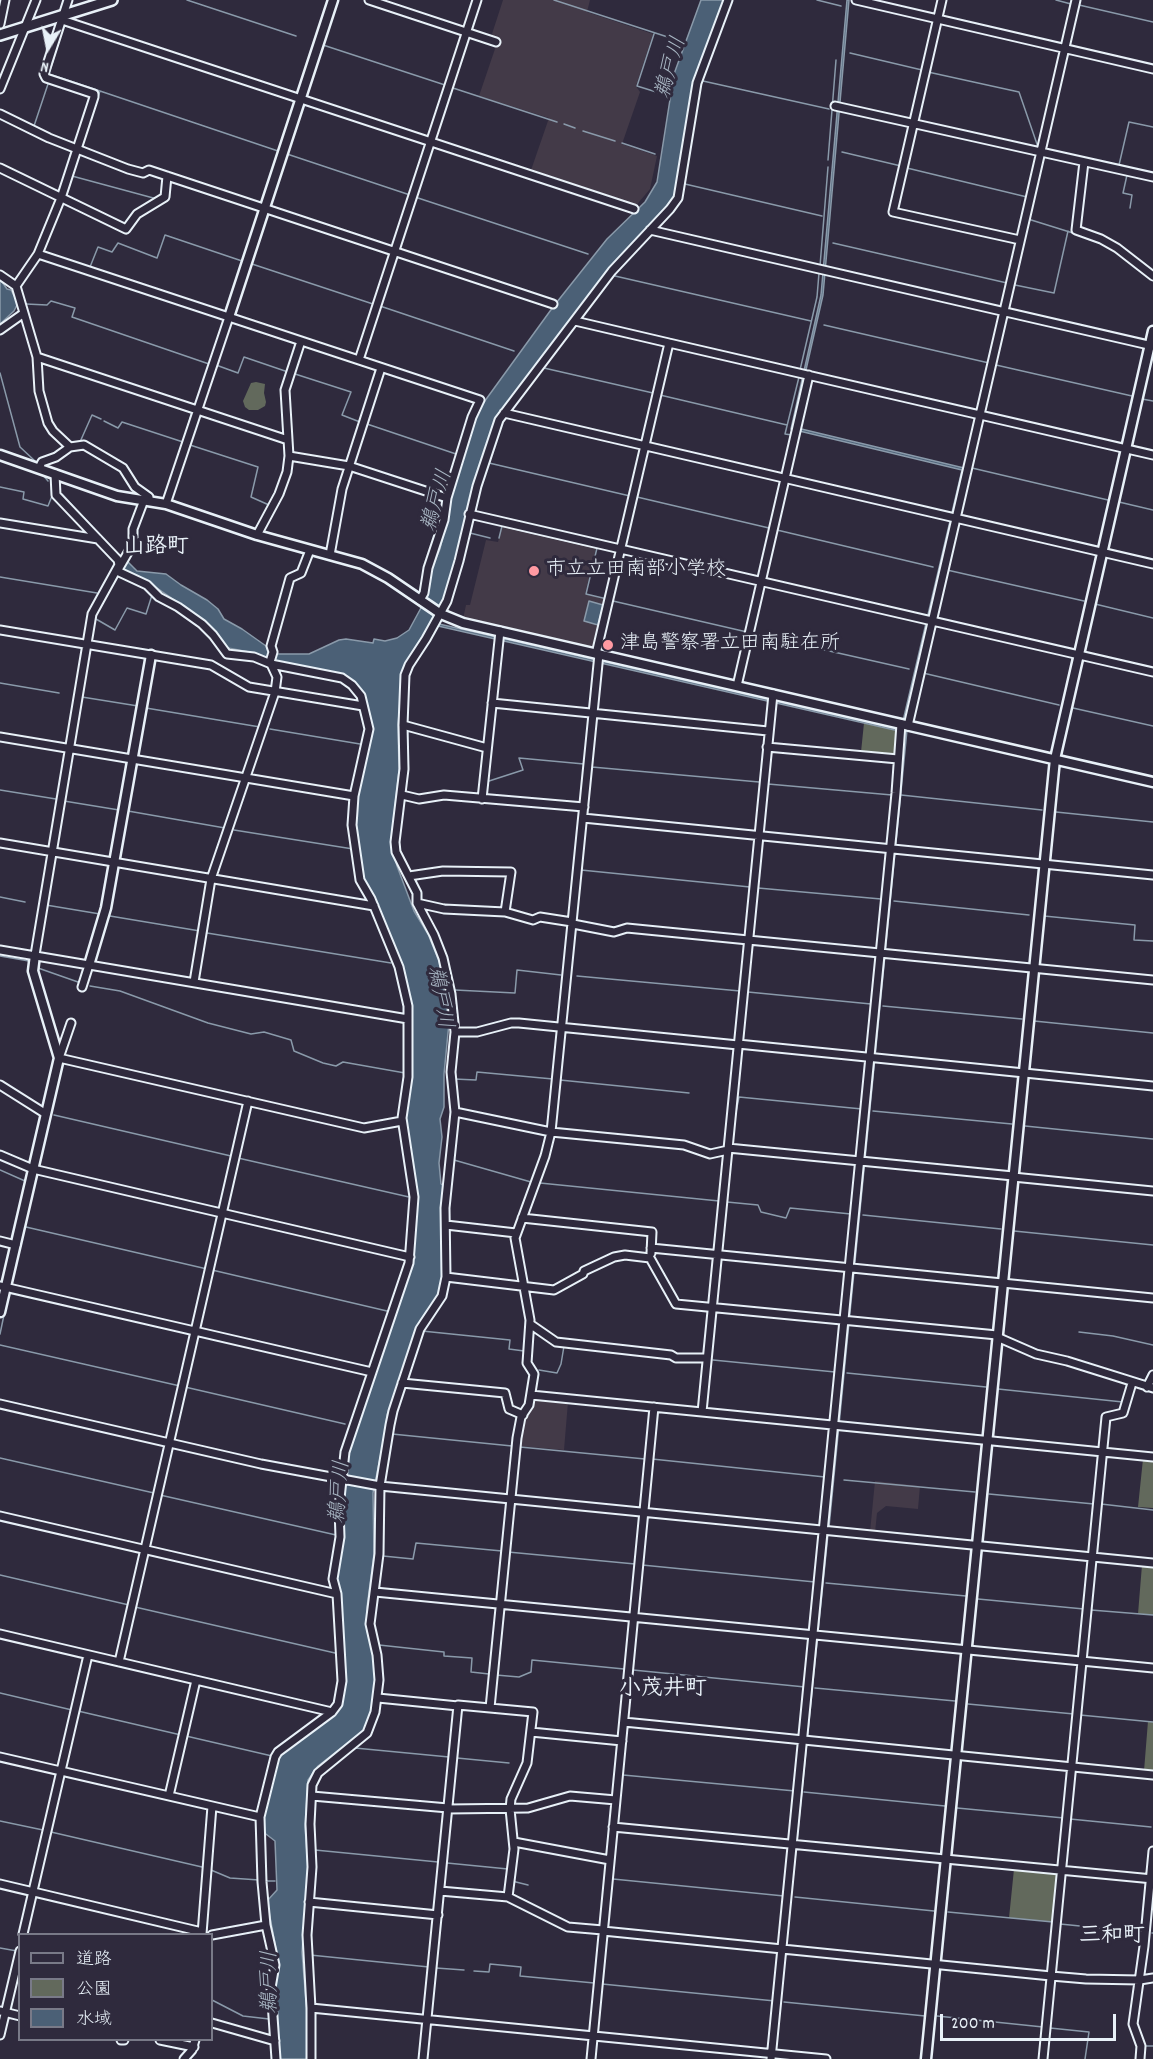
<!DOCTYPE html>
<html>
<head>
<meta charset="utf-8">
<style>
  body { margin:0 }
  #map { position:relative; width:1153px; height:2059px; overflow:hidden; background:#2f2a3d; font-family:Dekko,"Klee One",sans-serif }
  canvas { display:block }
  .legend { position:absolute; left:18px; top:1933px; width:195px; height:108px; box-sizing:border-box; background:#2f2a3d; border:2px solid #797a88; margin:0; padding:8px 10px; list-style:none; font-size:18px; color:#e8f1f8 }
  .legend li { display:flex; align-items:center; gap:12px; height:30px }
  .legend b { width:30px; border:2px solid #797a88 }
  .north { position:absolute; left:18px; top:18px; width:60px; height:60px; -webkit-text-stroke:4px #2f2a3d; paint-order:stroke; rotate:190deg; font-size:16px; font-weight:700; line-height:24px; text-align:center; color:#e8f1f8 }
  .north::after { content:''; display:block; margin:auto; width:21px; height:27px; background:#e8f1f8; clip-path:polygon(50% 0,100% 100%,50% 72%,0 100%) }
  .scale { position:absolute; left:940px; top:2014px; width:176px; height:27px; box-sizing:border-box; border:3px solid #e8f1f8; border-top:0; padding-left:8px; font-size:18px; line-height:21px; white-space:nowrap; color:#e8f1f8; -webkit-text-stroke:4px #2f2a3d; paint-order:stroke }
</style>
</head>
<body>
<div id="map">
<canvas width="1153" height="2059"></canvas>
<ul class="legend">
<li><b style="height:8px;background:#2f2a3d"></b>道路</li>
<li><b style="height:16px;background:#62695c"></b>公園</li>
<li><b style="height:16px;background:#4b6076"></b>水域</li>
</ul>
<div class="north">N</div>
<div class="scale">200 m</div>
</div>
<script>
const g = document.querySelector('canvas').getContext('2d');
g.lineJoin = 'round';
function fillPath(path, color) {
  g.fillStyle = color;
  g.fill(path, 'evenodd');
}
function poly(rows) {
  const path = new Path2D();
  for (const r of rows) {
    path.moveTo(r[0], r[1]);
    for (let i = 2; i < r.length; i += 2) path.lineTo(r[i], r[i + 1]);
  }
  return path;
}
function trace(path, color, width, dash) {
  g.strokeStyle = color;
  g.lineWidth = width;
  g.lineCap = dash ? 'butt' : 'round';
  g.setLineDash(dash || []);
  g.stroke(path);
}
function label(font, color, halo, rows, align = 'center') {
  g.font = font + ' Dekko,"Klee One",sans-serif';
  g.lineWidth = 6;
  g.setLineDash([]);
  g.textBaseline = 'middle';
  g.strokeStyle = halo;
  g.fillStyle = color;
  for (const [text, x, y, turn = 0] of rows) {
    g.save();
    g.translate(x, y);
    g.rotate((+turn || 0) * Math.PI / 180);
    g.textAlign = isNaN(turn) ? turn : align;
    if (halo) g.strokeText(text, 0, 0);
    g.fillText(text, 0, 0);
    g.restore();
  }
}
fillPath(poly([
  [503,0,590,0,587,12,653,34,636,86,640,92,622,144,657,156,650,189,634,208,530,173,549,118,479,96,498,40,491,37],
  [502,527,596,548,585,594,607,600,596,648,593,650,463,619,466,605,470,605,486,540,498,542],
  [534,1399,568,1402,564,1450,518,1446,523,1418,532,1409],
  [875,1481,920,1486,918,1509,886,1506,877,1513,875,1533,870,1532]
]), '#433a48');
fillPath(poly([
  [256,382,265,384,264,393,266,402,265,406,258,410,249,410,245,407,243,401,251,383],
  [864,723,899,731,897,756,861,752],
  [1143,1459,1153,1460,1153,1508,1138,1507],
  [1142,1565,1153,1566,1153,1615,1138,1614],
  [1148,1721,1153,1722,1153,1772,1144,1771],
  [1014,1869,1059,1873,1053,1922,1009,1918]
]), '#62695c');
const water = poly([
  [701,0,725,0,707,52,675,198,666,211,627,250,611,270,491,434,471,496,449,591,440,609,406,662,403,673,398,724,399,770,391,841,397,866,414,911,428,934,439,961,449,1023,444,1074,444,1107,440,1119,442,1137,439,1163,441,1184,444,1186,442,1281,439,1294,420,1321,387,1415,385,1431,387,1434,385,1434,373,1493,374,1554,367,1607,367,1631,375,1659,377,1679,372,1713,363,1731,318,1766,308,1780,305,1827,308,1866,302,1952,307,2014,307,2059,280,2059,274,1988,278,1960,267,1901,277,1890,275,1841,262,1831,261,1820,279,1755,334,1715,339,1706,340,1593,336,1579,347,1453,413,1258,417,1200,404,1117,410,1075,404,978,364,885,353,813,371,734,364,696,351,681,309,669,273,661,249,652,228,648,183,606,144,579,122,570,122,567,126,560,137,571,166,574,181,585,207,600,218,609,224,619,242,629,266,646,270,652,275,654,309,654,339,640,346,639,373,643,374,639,385,641,397,638,409,630,428,595,430,572,440,549,454,486,479,409,553,307,607,239,645,202,657,182,674,74,701,0],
  [847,0,849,0,823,295,793,427,964,468,905,721,903,721,962,470,791,429,821,295,847,0],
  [0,279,7,289,11,290,18,303,14,311,0,324,0,279],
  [589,601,603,605,598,625,584,621,589,601],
  [439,624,898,729,899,731,438,626,439,624],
  [904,730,907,730,829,1527,826,1527,904,730],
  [825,1534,828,1534,786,1948,785,1948,825,1534]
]);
fillPath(water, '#4b6076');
trace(water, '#8a9aaa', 1.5);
trace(poly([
  [187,0,296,36],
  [554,0,680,41],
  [817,0,841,6],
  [1056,0,1071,4],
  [1079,5,1153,22],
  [63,28,49,74,100,91,82,147],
  [654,34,637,86,666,95],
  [323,45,445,85],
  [850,53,922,70],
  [928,72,1019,92,1038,147],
  [703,81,829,109],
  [453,88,557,122],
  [100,91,278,151],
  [564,124,575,128],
  [34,126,48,84],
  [583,131,615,141],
  [622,143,655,154],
  [1045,149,1060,153],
  [842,152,901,166],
  [287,154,410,195],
  [828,160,836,60],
  [1119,165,1129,122,1153,127],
  [907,168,1027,197],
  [1127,175,1123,193,1132,195,1130,208],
  [72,176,157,199],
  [685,184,822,216],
  [415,197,588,254],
  [1028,219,1089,238,1108,247,1130,262],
  [833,243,1007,283],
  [252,264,373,304],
  [820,266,828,167],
  [90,267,98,247,112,252,118,243,157,258,165,235,242,261],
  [32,269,39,259],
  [615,276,811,321],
  [1015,285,1054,293,1068,231],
  [26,304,47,305,51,301,75,308,72,317,209,364],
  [380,306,514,351],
  [824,325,989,363],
  [216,365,238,373,244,357,288,372],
  [996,365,1132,396],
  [544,368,653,393],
  [800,370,817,297,819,273],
  [0,373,20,447,35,461],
  [292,373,351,392,342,415,360,422],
  [660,395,787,425],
  [1142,399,1153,401],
  [104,421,118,428,122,422,183,442,192,412],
  [367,424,456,454],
  [792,435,785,434,799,377],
  [70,443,80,442,92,415,101,419],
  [190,445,258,467,251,497,269,505],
  [489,463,630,496],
  [972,468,1108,500],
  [42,474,48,481],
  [0,487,24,492,23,499,48,506,52,496],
  [62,494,122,559],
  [637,497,769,528],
  [1119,502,1153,510],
  [777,530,933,567],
  [470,533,490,538],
  [499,538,502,526,597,548,586,594,607,599],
  [947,570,1084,601],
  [0,577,97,593],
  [613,601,747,632],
  [1095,604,1153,618],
  [94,620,96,619,115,630,127,608,146,614,152,595],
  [754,634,909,669],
  [923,673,1059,705],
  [280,677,280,671],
  [0,683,59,693],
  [599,692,602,665],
  [82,697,138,706],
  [146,708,260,727],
  [1073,708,1153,726],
  [270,729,360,744],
  [592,767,759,782],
  [486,782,523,770,519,758,584,764],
  [768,784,892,795],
  [0,790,56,799],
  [901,795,1042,810],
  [64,801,119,810],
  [128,811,225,828],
  [1056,812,1153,822],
  [587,815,596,721],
  [586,820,581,870,750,887],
  [234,830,353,849],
  [758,888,881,899],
  [0,897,25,902],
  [894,901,1029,915],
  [46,905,100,914],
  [110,916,200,931],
  [1044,916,1135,925,1134,940,1153,941],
  [207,933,391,963],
  [0,956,29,961,29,966],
  [38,968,78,982],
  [577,976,740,991],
  [90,986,120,991,208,1023,251,1034,264,1032,291,1040,294,1051,323,1063,336,1066,343,1062,405,1073],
  [455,990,515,993,517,970,561,975],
  [748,992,871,1004],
  [883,1006,1022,1019],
  [1034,1021,1153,1033],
  [454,1079,476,1080,477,1072,553,1079],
  [560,1080,689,1093],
  [873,1111,1012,1124],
  [736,1112,739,1097,862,1109],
  [54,1115,231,1156],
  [1025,1126,1153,1139],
  [238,1158,409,1197],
  [38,1166,63,1064],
  [0,1170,25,1181],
  [540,1183,719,1201],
  [451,1185,454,1160,531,1182],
  [727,1202,758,1205,761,1212,786,1218,790,1208,851,1214],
  [863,1215,1001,1229],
  [26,1227,207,1269],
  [1014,1231,1153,1245],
  [212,1270,387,1311],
  [11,1284,36,1177],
  [422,1331,510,1340,509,1349,524,1351],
  [1079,1332,1113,1336,1153,1345],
  [0,1334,9,1291],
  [0,1345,180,1386],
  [713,1360,835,1372],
  [539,1370,557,1373,561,1364,564,1346],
  [847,1373,986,1387],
  [185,1387,345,1424],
  [998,1389,1123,1402],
  [392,1434,512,1446],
  [520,1447,645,1459],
  [0,1458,154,1493],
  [652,1459,825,1477],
  [844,1480,975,1492],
  [989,1494,1094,1504],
  [160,1495,336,1535],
  [1101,1504,1153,1510],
  [508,1552,635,1564],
  [383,1556,413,1559,416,1543,502,1551],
  [642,1565,815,1582],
  [0,1575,129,1605],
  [826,1583,966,1596],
  [978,1599,1084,1609],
  [135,1607,335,1653],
  [1091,1610,1153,1615],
  [379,1645,444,1652,444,1656,472,1658,471,1672,489,1674],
  [633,1670,805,1687],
  [496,1675,519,1677,531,1672,532,1660,624,1669],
  [815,1688,955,1701],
  [0,1693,72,1710],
  [968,1704,1074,1714],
  [78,1711,181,1735],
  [1080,1715,1153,1722],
  [186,1736,272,1756],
  [355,1748,449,1757],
  [457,1758,509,1763],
  [623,1775,795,1791],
  [804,1792,945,1806],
  [957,1808,1064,1818],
  [1070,1819,1151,1827],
  [0,1821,43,1830],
  [51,1832,202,1867],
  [315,1850,438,1862],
  [447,1863,508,1869],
  [211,1870,230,1878,259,1880],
  [613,1879,784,1896],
  [265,1881,275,1881],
  [512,1881,528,1885],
  [795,1897,934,1911],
  [948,1912,1053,1922],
  [1060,1924,1140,1932],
  [1152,1933,1153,1933],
  [0,1948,17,1951],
  [310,1955,429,1967],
  [436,1968,464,1970],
  [1145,1969,1147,1949],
  [474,1971,489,1972,490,1964,521,1967,520,1976,594,1983],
  [602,1984,775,2001],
  [212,2000,243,2016,269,2019],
  [784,2002,925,2016],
  [937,2016,1043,2027],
  [1050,2028,1089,2032,1085,2059],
  [1144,2046,1153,2046]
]), '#8a9aaa', 1.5);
const minor = poly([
  [369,0,496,42],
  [856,0,1153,69],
  [942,0,893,212,1020,240],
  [62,20,634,209],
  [0,24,5,0],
  [0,89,36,0],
  [835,106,1153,177],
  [0,114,49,138,128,169,143,173,149,170,167,176,553,304],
  [1084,162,1076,230,1101,239,1117,248,1153,276],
  [0,168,126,229,137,214,165,197,167,176],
  [650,230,1153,346],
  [38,254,480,400,472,417,447,498,444,520,428,568,424,593,420,600],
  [0,275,16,286,24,313,0,330],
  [16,286,38,254,61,198,94,97,94,94,46,78,44,74,68,0],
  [24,313,37,357,39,391,48,423,53,431,70,447],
  [575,321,669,343,596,654],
  [669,343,1153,455],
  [37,357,288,440],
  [359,360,477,0],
  [504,413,1153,564],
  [289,456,349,466,447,498],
  [39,468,42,462,56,457,70,447,84,445,123,468,135,487,149,497,149,501],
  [166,504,229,317],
  [469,514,1153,672],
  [0,523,98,539],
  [257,535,279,494,287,472,289,456,285,390,301,341],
  [330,555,342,489,381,368],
  [119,568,133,544,133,529,144,500],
  [117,571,147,585,159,597,178,607,202,624,213,635,227,654,254,657,271,664,342,678,352,685,361,696,369,729,354,796,352,825,360,880,371,899,399,967,408,1006,408,1077,402,1118,414,1197,409,1263,345,1452,339,1508,340,1537,333,1579,337,1594],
  [0,630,211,665,249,687,363,706],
  [737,686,809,375],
  [492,703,768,731],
  [403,725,487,748],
  [908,726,1076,0],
  [0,737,354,796],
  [767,747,898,759],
  [402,795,419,799,444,795,584,807],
  [482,799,500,631],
  [583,818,1153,875],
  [0,843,374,906],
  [409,876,443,871,511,872,505,912],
  [417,903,444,909,505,912,533,920,540,917,572,922],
  [573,924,614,932,627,928,1153,980],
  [0,950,408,1019],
  [35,955,92,614,119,565,118,560,56,495,55,474],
  [194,982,211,879,275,692,277,677,270,662,273,652,271,646,290,578,301,573,310,550],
  [82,987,89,965],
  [71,1023,59,1058,364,1128,402,1121],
  [455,1032,477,1032,511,1023,519,1023,738,1045],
  [738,1044,1153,1086],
  [0,1085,46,1114],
  [455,1112,551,1132,684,1145,710,1154,728,1150],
  [728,1148,1013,1176],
  [0,1155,33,1169,410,1257],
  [1013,1177,1153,1191],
  [522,1218,652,1232,651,1253],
  [446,1225,516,1233],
  [0,1241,16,1245],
  [651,1248,1153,1298],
  [446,1277,554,1290,583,1274,584,1271,614,1257,625,1255,650,1258,676,1304,997,1335],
  [0,1286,372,1372],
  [530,1324,556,1342,671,1355,676,1358,707,1358],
  [997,1337,1036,1354,1067,1361,1153,1388],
  [402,1383,505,1393,509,1409,523,1415],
  [1147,1387,1153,1375],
  [531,1395,702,1412,773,694],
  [0,1404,261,1464,380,1486,1153,1563],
  [702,1412,1153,1457],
  [0,1516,337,1594,342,1681,338,1704,332,1712,278,1752,275,1757,260,1817,262,1882,266,1925,275,1965,271,1988,276,2059],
  [375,1592,1153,1668],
  [0,1634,332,1712],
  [119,1662,248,1101],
  [378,1698,458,1706],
  [490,1708,533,1712,527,1763,511,1799,510,1809,514,1849,508,1897],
  [624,1722,1153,1775],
  [531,1732,622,1741],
  [0,1757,260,1817],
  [169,1796,196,1680],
  [312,1796,448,1808],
  [448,1809,528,1808,570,1796,616,1800],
  [613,1827,1153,1879],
  [514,1842,610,1860],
  [0,1884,202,1932],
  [440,1891,508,1897,568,1927,603,1930],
  [309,1902,438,1915],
  [603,1931,1051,1976,1086,1979,1140,1980,1153,1978],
  [23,1934,88,1655],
  [202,1934,212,1806],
  [212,1935,266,1925],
  [311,2008,826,2059],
  [0,2011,20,2016],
  [212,2023,275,2041],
  [0,2035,20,1951],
  [121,2040,124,2040],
  [160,2040,194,2047],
  [184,2059,192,2050,195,2040],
  [311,2059,311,2008,307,1935,312,1867,310,1824,312,1785,318,1773,367,1733,375,1712,379,1680,377,1655,370,1624,379,1554,380,1486,390,1425,393,1411,420,1329,442,1296,446,1277,445,1208,455,1112,451,1072,455,1032,451,994,443,958,434,935,417,903,417,893,396,852,395,842,404,769,403,725,405,675,409,665,426,639,447,601,459,561,477,486,499,420,612,271,670,209,678,198,697,83,728,0],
  [423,2059,458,1705,490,1708,517,1438,521,1417,529,1405,534,1374,527,1363,530,1320,515,1238,545,1156,551,1132,599,654],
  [591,2059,654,1407],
  [771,2059,896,793,901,724],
  [1043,2059,1106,1417,1123,1413,1132,1383],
  [1140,2059,1141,2046,1133,2024,1144,1946,1153,1851]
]);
const tertiary = poly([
  [229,317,333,0],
  [0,455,117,496,166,504,257,535,362,564,388,578,441,614,463,623,1153,782],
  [89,965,106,908,151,655],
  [0,1312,59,1058,33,971,35,955],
  [926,2059,1055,759,1153,331]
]);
const secondary = poly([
  [0,35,112,0]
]);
trace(minor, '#e8f1f8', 11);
trace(tertiary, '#e8f1f8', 13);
trace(secondary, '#e8f1f8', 14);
trace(minor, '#2f2a3d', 7);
trace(tertiary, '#2f2a3d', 8);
trace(secondary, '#2f2a3d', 9);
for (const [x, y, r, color] of [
  [534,571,6,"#ff9aa2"],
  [608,645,6,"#ff9aa2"]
]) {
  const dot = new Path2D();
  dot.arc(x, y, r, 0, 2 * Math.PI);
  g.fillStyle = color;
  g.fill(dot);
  trace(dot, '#2f2a3d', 2);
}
label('20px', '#e8f1f8', '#2f2a3d', [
  ["市立立田南部小学校",546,571],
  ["津島警察署立田南駐在所",620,645]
], 'left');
label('italic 21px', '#a9b7c4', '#2f2a3d', [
  ["鵜戸川",673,68,-74],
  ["鵜戸川",439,501,-74],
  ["鵜戸川",438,998,80],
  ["鵜戸川",342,1492,-85],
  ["鵜戸川",272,1982,-90]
]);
label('bold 22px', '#e8f1f8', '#2f2a3d', [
  ["山路町",156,549],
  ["小茂井町",663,1691],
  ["三和町",1112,1938]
]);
</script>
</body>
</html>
